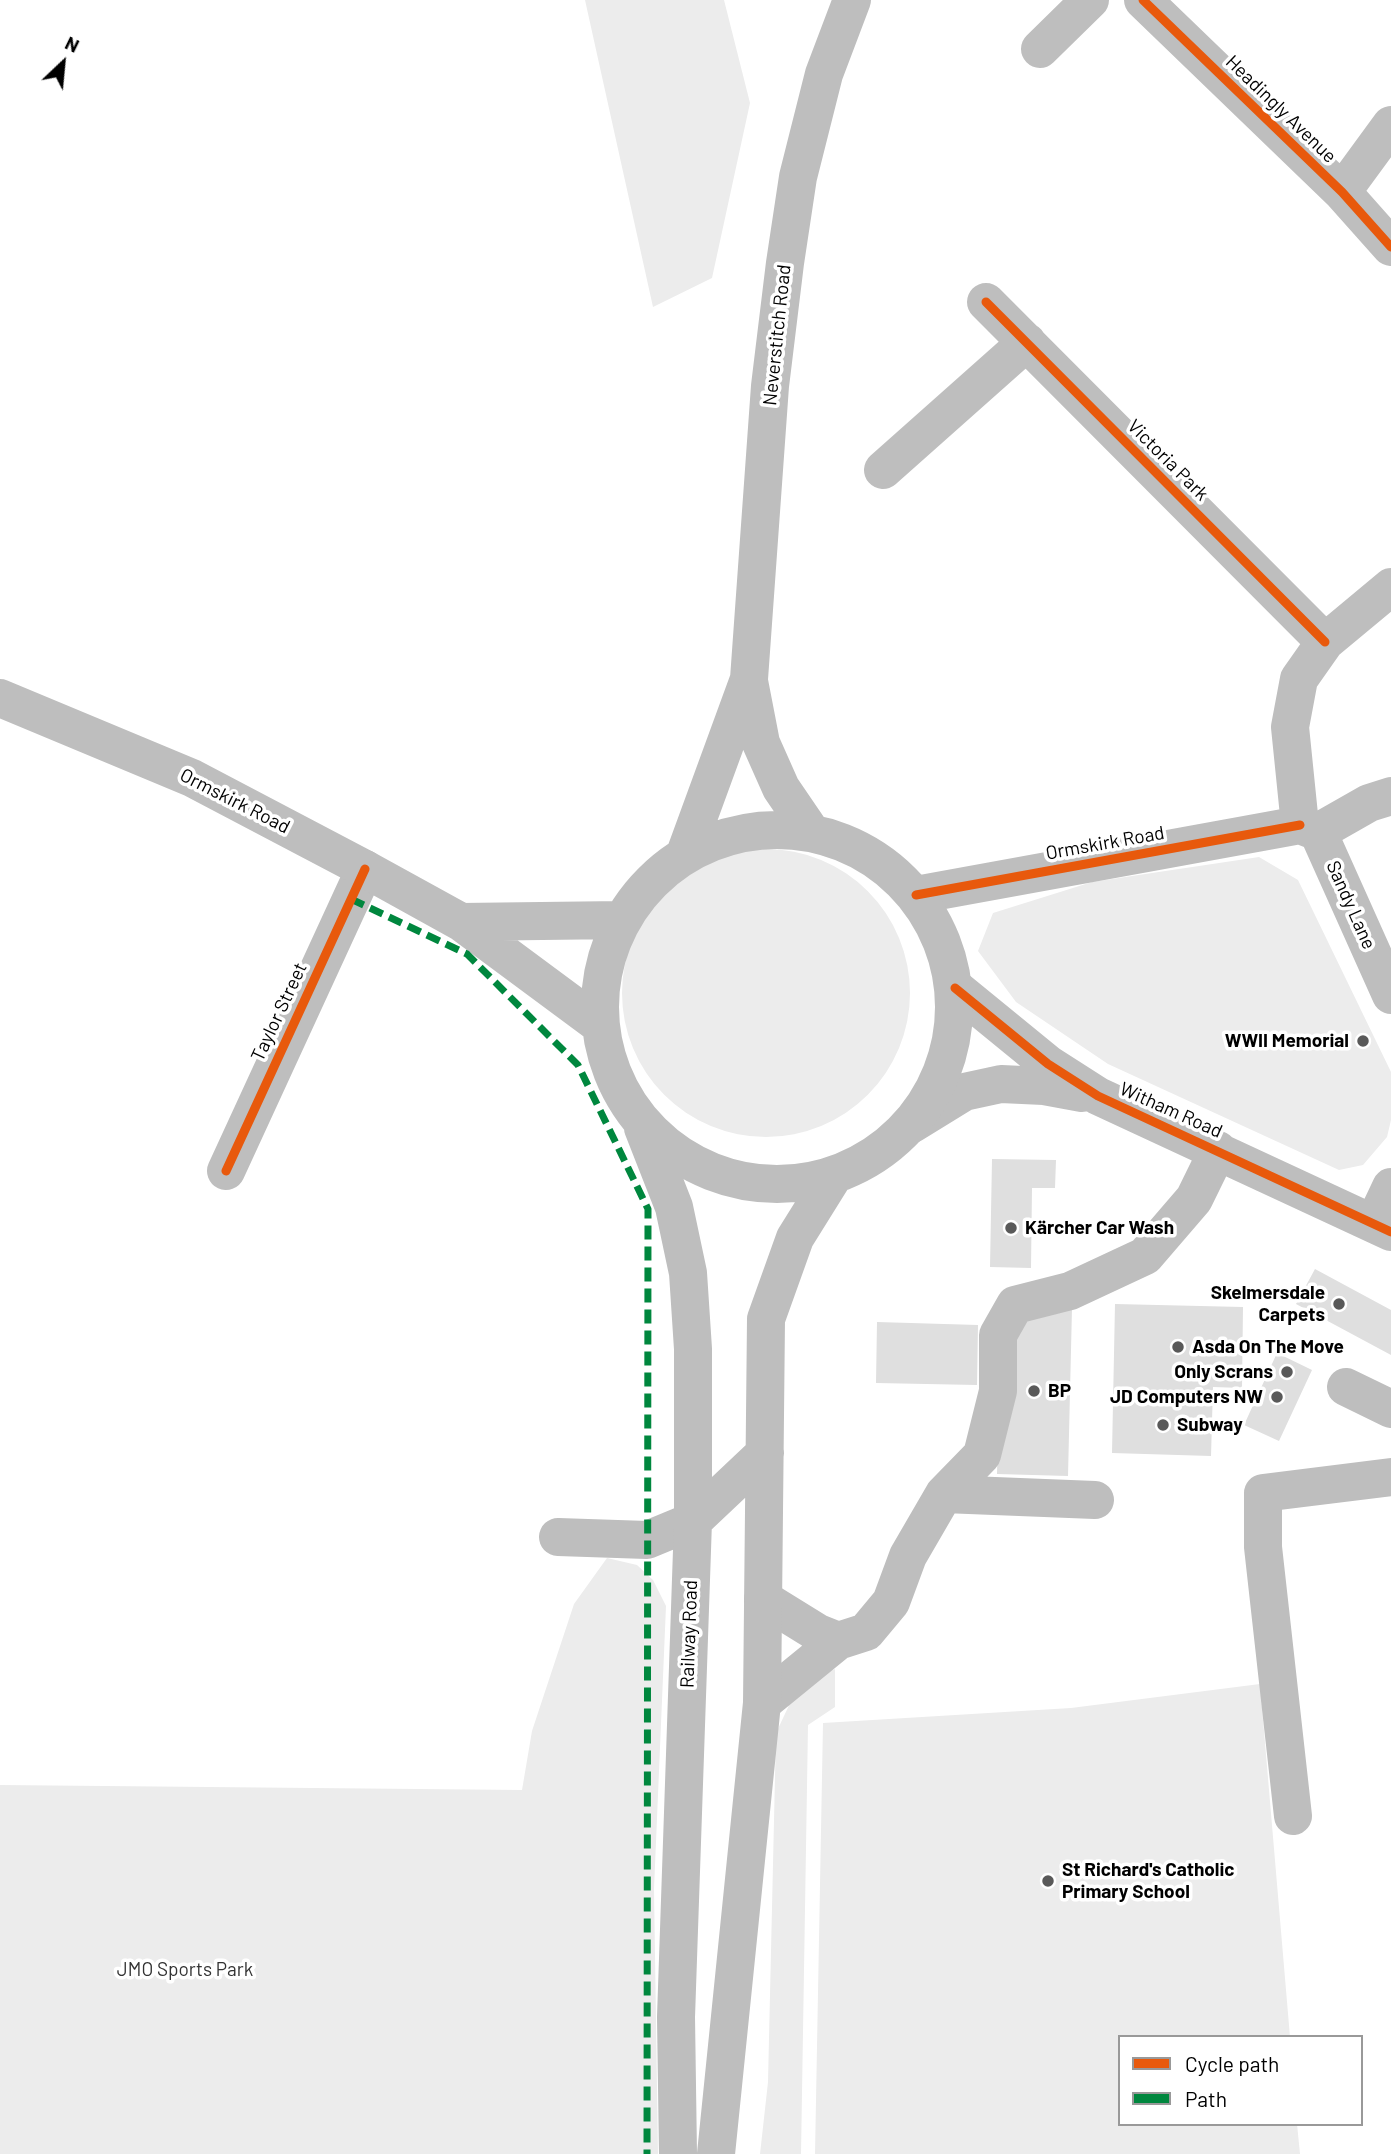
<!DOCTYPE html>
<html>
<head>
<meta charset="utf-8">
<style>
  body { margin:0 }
  #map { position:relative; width:1391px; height:2154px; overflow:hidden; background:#fff; font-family:Barlow,sans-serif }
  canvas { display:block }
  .legend { position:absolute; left:1118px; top:2035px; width:245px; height:91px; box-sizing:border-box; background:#fff; border:2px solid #999; margin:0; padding:9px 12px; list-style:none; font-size:21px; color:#000 }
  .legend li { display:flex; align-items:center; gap:14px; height:35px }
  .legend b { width:35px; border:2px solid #999 }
  .north { position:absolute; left:28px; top:28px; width:70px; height:70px; -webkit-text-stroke:5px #fff; paint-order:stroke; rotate:26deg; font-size:19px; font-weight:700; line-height:28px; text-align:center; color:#000 }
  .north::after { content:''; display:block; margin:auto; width:24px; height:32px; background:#000; clip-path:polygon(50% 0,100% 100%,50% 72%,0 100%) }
</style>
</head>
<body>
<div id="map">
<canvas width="1391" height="2154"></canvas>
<ul class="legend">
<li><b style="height:9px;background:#e8590c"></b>Cycle path</li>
<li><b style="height:9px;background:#00873e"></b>Path</li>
</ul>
<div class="north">N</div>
</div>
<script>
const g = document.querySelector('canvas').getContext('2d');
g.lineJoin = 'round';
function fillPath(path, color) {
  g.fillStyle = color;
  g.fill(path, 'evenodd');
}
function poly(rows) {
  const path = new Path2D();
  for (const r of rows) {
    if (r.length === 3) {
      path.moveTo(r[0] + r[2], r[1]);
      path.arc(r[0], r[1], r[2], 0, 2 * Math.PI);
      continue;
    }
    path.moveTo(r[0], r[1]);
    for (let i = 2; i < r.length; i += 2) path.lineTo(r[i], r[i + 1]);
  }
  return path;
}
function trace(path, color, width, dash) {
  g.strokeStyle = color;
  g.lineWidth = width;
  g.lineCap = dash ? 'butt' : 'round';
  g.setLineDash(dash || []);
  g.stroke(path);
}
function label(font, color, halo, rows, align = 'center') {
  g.font = font + ' Barlow,sans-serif';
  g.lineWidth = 7;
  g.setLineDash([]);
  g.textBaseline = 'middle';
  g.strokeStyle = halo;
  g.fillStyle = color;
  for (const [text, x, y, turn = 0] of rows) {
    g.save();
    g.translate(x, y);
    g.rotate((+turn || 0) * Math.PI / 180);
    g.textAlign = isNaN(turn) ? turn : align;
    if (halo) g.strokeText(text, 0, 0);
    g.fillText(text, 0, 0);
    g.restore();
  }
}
fillPath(poly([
  [585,0,724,0,750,103,712,278,653,307],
  [766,993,144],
  [1259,857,1298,880,1391,1072,1391,1120,1387,1137,1363,1165,1339,1170,1108,1064,1016,1002,978,951,993,913,1092,882],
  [607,1558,637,1565,653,1580,666,1606,654,1889,658,2154,0,2154,0,1785,522,1790,532,1731,574,1604],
  [835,1669,835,1707,808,1725,801,2154,760,2154,768,2082,776,1733,799,1684],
  [1260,1684,1290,2037,1120,2037,1120,2124,1297,2124,1300,2154,815,2154,823,1723,1071,1708]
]), '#ececec');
fillPath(poly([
  [992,1159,1056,1160,1055,1188,1032,1188,1031,1268,990,1267],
  [1315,1269,1391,1310,1391,1355,1296,1304],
  [1115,1304,1243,1307,1242,1388,1213,1387,1211,1456,1112,1453],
  [1000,1306,1072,1308,1068,1476,997,1474],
  [877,1322,978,1325,977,1385,876,1383],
  [1277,1353,1312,1370,1279,1441,1244,1425]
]), '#dfdfdf');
trace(poly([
  [1143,0,1342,192,1391,247],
  [1040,49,1090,0],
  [1342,192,1391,125],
  [986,302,1325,642],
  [883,470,1027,342],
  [1300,825,1290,727,1299,679,1325,642,1391,587],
  [1300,825,1318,832,1391,995],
  [1318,832,1369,803,1391,796],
  [916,895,1300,825],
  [955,988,1048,1064,1098,1096,1391,1232],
  [912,1124,964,1092,1001,1084,1044,1086,1082,1093],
  [226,1171,365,869],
  [1374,1223,1391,1187],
  [1346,1387,1391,1409],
  [944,1494,1095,1500],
  [558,1537,647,1540,693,1521],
  [763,1599,818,1633,838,1641],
  [762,1703,838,1641,866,1632,891,1602,908,1556,944,1494,982,1455,998,1391,998,1335,1015,1305,1070,1291,1145,1256,1194,1199,1218,1150],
  [1293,1816,1263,1547,1263,1493,1391,1477]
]), '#bebebe', 38);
trace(poly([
  [749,681,761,743,781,788,811,832],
  [0,698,192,778,365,869,461,922,600,1025],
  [777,1007,177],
  [685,854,749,679,770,386,785,263,798,177,824,74,852,0],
  [461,922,622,920],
  [643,1128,674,1207,688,1273,693,1349,693,1521,676,2017,678,2154],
  [693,1521,765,1453],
  [716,2154,762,1703,766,1319,795,1238,833,1177]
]), '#bebebe', 38);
trace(poly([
  [351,899,467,954,578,1065,648,1209,647,2154]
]), '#00873e', 7, [14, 7]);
trace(poly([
  [1143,0,1342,192,1391,247],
  [986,302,1325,642],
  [916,895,1300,825],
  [955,988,1048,1064,1098,1096,1391,1232],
  [226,1171,365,869]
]), '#e8590c', 9);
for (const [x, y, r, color] of [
  [1363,1041,7,"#595959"],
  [1011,1228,7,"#595959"],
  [1339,1304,7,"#595959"],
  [1178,1347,7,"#595959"],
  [1287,1372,7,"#595959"],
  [1034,1391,7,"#595959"],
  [1277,1397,7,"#595959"],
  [1163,1425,7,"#595959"],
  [1048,1881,7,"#595959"]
]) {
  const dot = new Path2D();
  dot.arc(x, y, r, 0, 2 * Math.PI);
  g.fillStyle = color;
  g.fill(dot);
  trace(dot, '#fff', 2.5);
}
label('19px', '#000', '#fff', [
  ["Headingly Avenue",1281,109,44],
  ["Neverstitch Road",777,335,-84],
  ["Victoria Park",1168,460,45],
  ["Ormskirk Road",235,801,27],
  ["Ormskirk Road",1105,843,-10],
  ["Sandy Lane",1351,905,66],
  ["Taylor Street",279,1012,-65],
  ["Witham Road",1171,1110,24],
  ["Railway Road",689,1634,-88]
]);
label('bold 19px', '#000', '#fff', [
  ["WWII Memorial",1349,1041,"right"],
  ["Kärcher Car Wash",1025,1228],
  ["Skelmersdale",1325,1293,"right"],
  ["Carpets",1325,1315,"right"],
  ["Asda On The Move",1192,1347],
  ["Only Scrans",1273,1372,"right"],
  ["BP",1048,1391],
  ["JD Computers NW",1263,1397,"right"],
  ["Subway",1177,1425],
  ["St Richard's Catholic",1062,1870],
  ["Primary School",1062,1892]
], 'left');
label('19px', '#333', '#fff', [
  ["JMO Sports Park",185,1970]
]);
</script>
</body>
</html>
